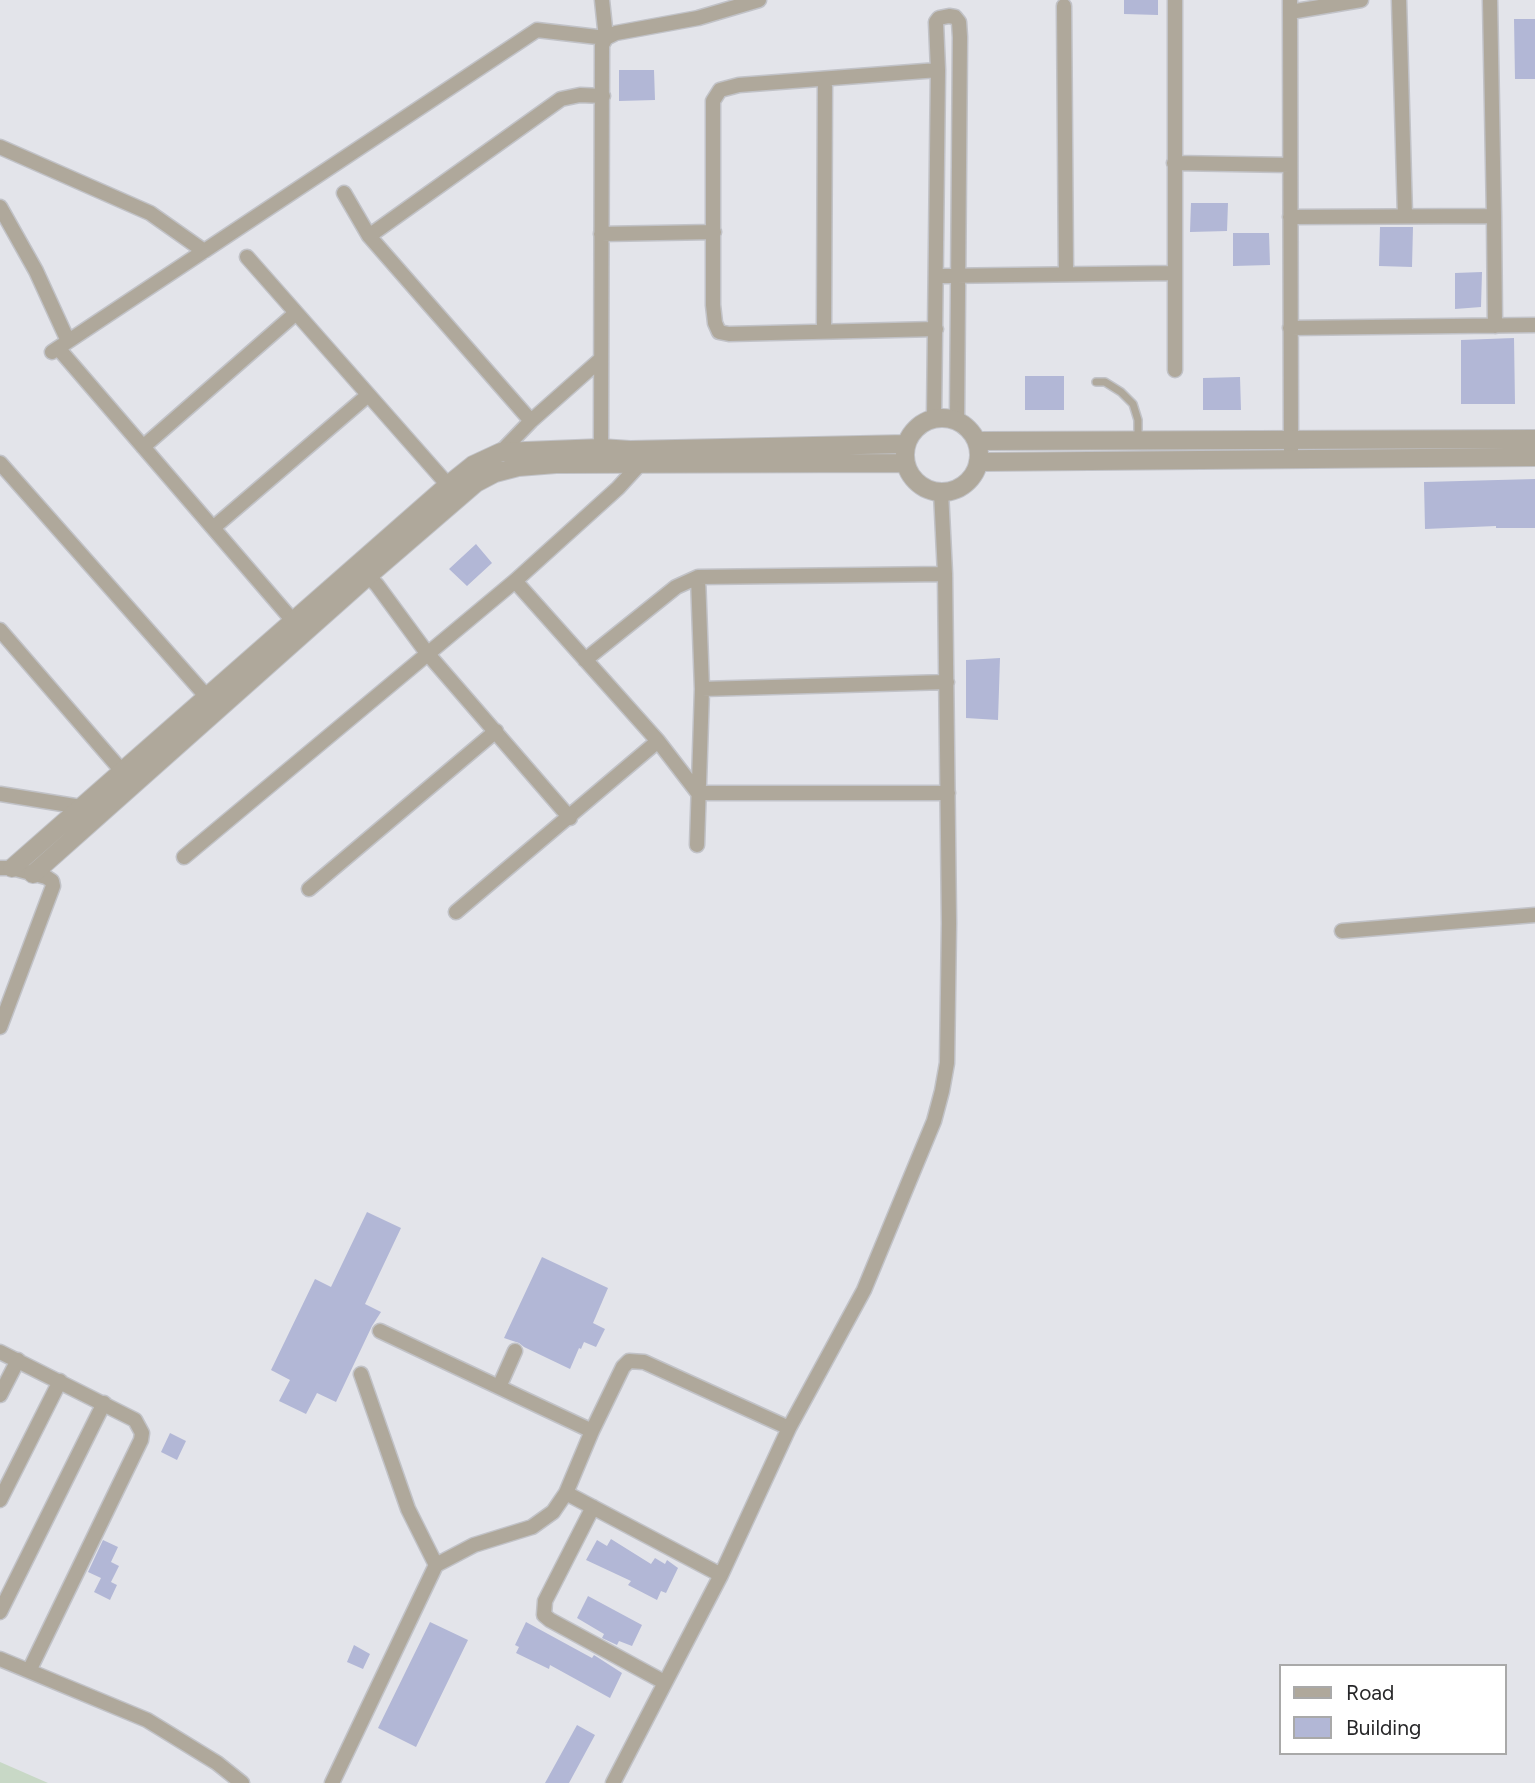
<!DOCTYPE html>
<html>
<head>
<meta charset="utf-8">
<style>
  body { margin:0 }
  #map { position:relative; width:1535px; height:1783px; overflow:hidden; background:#e3e4ea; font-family:Figtree,sans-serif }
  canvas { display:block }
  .legend { position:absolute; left:1279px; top:1664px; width:228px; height:91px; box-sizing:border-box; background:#fff; border:2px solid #a9a9a9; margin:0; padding:9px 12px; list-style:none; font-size:21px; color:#272729 }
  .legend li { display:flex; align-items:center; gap:14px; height:35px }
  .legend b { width:35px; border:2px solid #a9a9a9 }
</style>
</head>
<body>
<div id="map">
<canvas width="1535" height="1783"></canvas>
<ul class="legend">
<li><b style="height:9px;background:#afa89b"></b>Road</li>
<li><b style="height:19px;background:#b2b7d6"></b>Building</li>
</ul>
</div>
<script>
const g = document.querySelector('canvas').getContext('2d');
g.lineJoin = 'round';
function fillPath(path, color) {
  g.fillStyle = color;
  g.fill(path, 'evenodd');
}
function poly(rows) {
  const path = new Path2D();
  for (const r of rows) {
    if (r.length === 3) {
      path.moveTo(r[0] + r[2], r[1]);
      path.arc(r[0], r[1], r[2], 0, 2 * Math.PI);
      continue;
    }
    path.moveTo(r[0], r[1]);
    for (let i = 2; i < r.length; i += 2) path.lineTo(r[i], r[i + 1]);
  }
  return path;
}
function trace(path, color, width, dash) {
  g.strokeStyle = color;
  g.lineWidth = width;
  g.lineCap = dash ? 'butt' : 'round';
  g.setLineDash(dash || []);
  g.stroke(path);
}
fillPath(poly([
  [0,1762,48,1783,0,1783]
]), '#c8d8c6');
fillPath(poly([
  [1124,0,1158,0,1158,15,1124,14],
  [1514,19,1535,19,1535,79,1515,79],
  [619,70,654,70,655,100,619,101],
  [1191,203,1228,203,1227,231,1190,232],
  [1380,227,1413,227,1412,267,1379,266],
  [1233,233,1269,233,1270,265,1233,266],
  [1482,272,1481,307,1455,309,1455,273],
  [1514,338,1515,404,1461,404,1461,340],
  [1025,376,1064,376,1064,410,1025,410],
  [1240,377,1241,410,1203,410,1203,378],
  [1535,479,1535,528,1496,528,1496,526,1425,529,1424,482],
  [476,544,492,563,467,586,449,569],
  [1000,658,998,720,966,718,966,660],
  [367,1212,401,1228,365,1304,381,1312,372,1326,336,1402,317,1393,306,1414,279,1401,290,1380,271,1370,315,1279,331,1287],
  [542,1257,608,1288,593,1323,605,1329,596,1347,584,1342,581,1349,579,1348,570,1369,524,1347,519,1343,504,1338],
  [170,1433,186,1441,177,1460,161,1452],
  [611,1539,651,1564,655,1558,665,1564,667,1560,678,1568,666,1593,661,1591,657,1600,628,1585,631,1581,586,1560,597,1540,607,1546],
  [103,1540,118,1547,111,1562,119,1566,111,1582,117,1585,110,1600,94,1592,101,1578,88,1572],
  [588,1596,642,1625,632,1646,619,1641,617,1645,602,1638,604,1634,577,1618],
  [430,1622,468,1640,416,1747,378,1728],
  [526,1622,592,1658,594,1655,622,1673,610,1698,550,1665,549,1669,516,1653,519,1647,515,1645],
  [354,1645,370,1654,363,1669,347,1662],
  [577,1725,595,1735,569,1783,545,1783]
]), '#b2b7d6');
const service = poly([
  [1096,382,1105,382,1121,392,1133,404,1138,420,1138,440]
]);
const minor = poly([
  [1290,0,1291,450],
  [1399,0,1405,216],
  [1490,0,1494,216],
  [1064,6,1066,274],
  [1290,12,1361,0],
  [0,147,150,213,204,251],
  [1174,163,1290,165],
  [344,193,369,236,531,421],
  [0,207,36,271,68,341],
  [1290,217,1494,216,1495,326],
  [601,234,714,232],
  [369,236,561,99,580,95,603,96],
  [247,257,448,485],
  [936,276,1175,273],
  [1290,328,1535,325],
  [936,329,729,334,719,332,715,323,713,305,713,101,720,90,739,85,938,70],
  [824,330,825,79],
  [58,348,294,622],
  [52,352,537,30,606,38,602,0],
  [1175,370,1175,0],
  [934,419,938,70,936,22,939,18,949,16,955,17,959,22,960,37,957,421],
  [143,447,296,313],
  [601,448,602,45,606,38,616,33,698,18,759,0],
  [501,452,531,421,601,359],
  [0,463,207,697],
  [213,528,367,396],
  [368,576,377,585,427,653,570,818],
  [515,581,658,741,698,793,948,793],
  [0,630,121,770],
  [585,660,676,587,698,577,945,574],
  [702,689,947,682],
  [0,794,81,807,88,810],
  [697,845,702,689,698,577],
  [184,857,515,581,618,488,639,465],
  [0,868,12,868,46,877,52,881,53,886,0,1027],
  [309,889,496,731],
  [456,912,658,741],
  [1342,931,1535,915],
  [380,1331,592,1431],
  [0,1352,135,1420,142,1433,141,1440,29,1671],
  [361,1374,408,1509,436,1565],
  [499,1387,515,1351],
  [0,1395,18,1360],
  [566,1493,721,1575],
  [0,1500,60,1381],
  [593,1507,545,1601,544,1615,550,1620,664,1682],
  [0,1612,104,1403],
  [0,1659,147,1720,217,1763,242,1783],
  [332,1783,436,1565,474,1545,532,1527,553,1512,566,1493,592,1431,623,1367,629,1361,644,1362,789,1428],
  [613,1783,721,1575,789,1428,864,1290,934,1121,942,1091,947,1063,949,923,945,574,941,492]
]);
const tertiary = poly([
  [942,455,37],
  [977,441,1535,439],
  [978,462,1535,457],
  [12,868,448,485,473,465,501,452,601,448,630,450,906,444],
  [33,874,368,576,476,483,495,473,518,467,556,464,906,463]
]);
trace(service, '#c1c2c7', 10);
trace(minor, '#c1c2c7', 17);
trace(tertiary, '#c1c2c7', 20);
trace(service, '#afa89b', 7);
trace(minor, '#afa89b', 14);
trace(tertiary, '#afa89b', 18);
</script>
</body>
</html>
